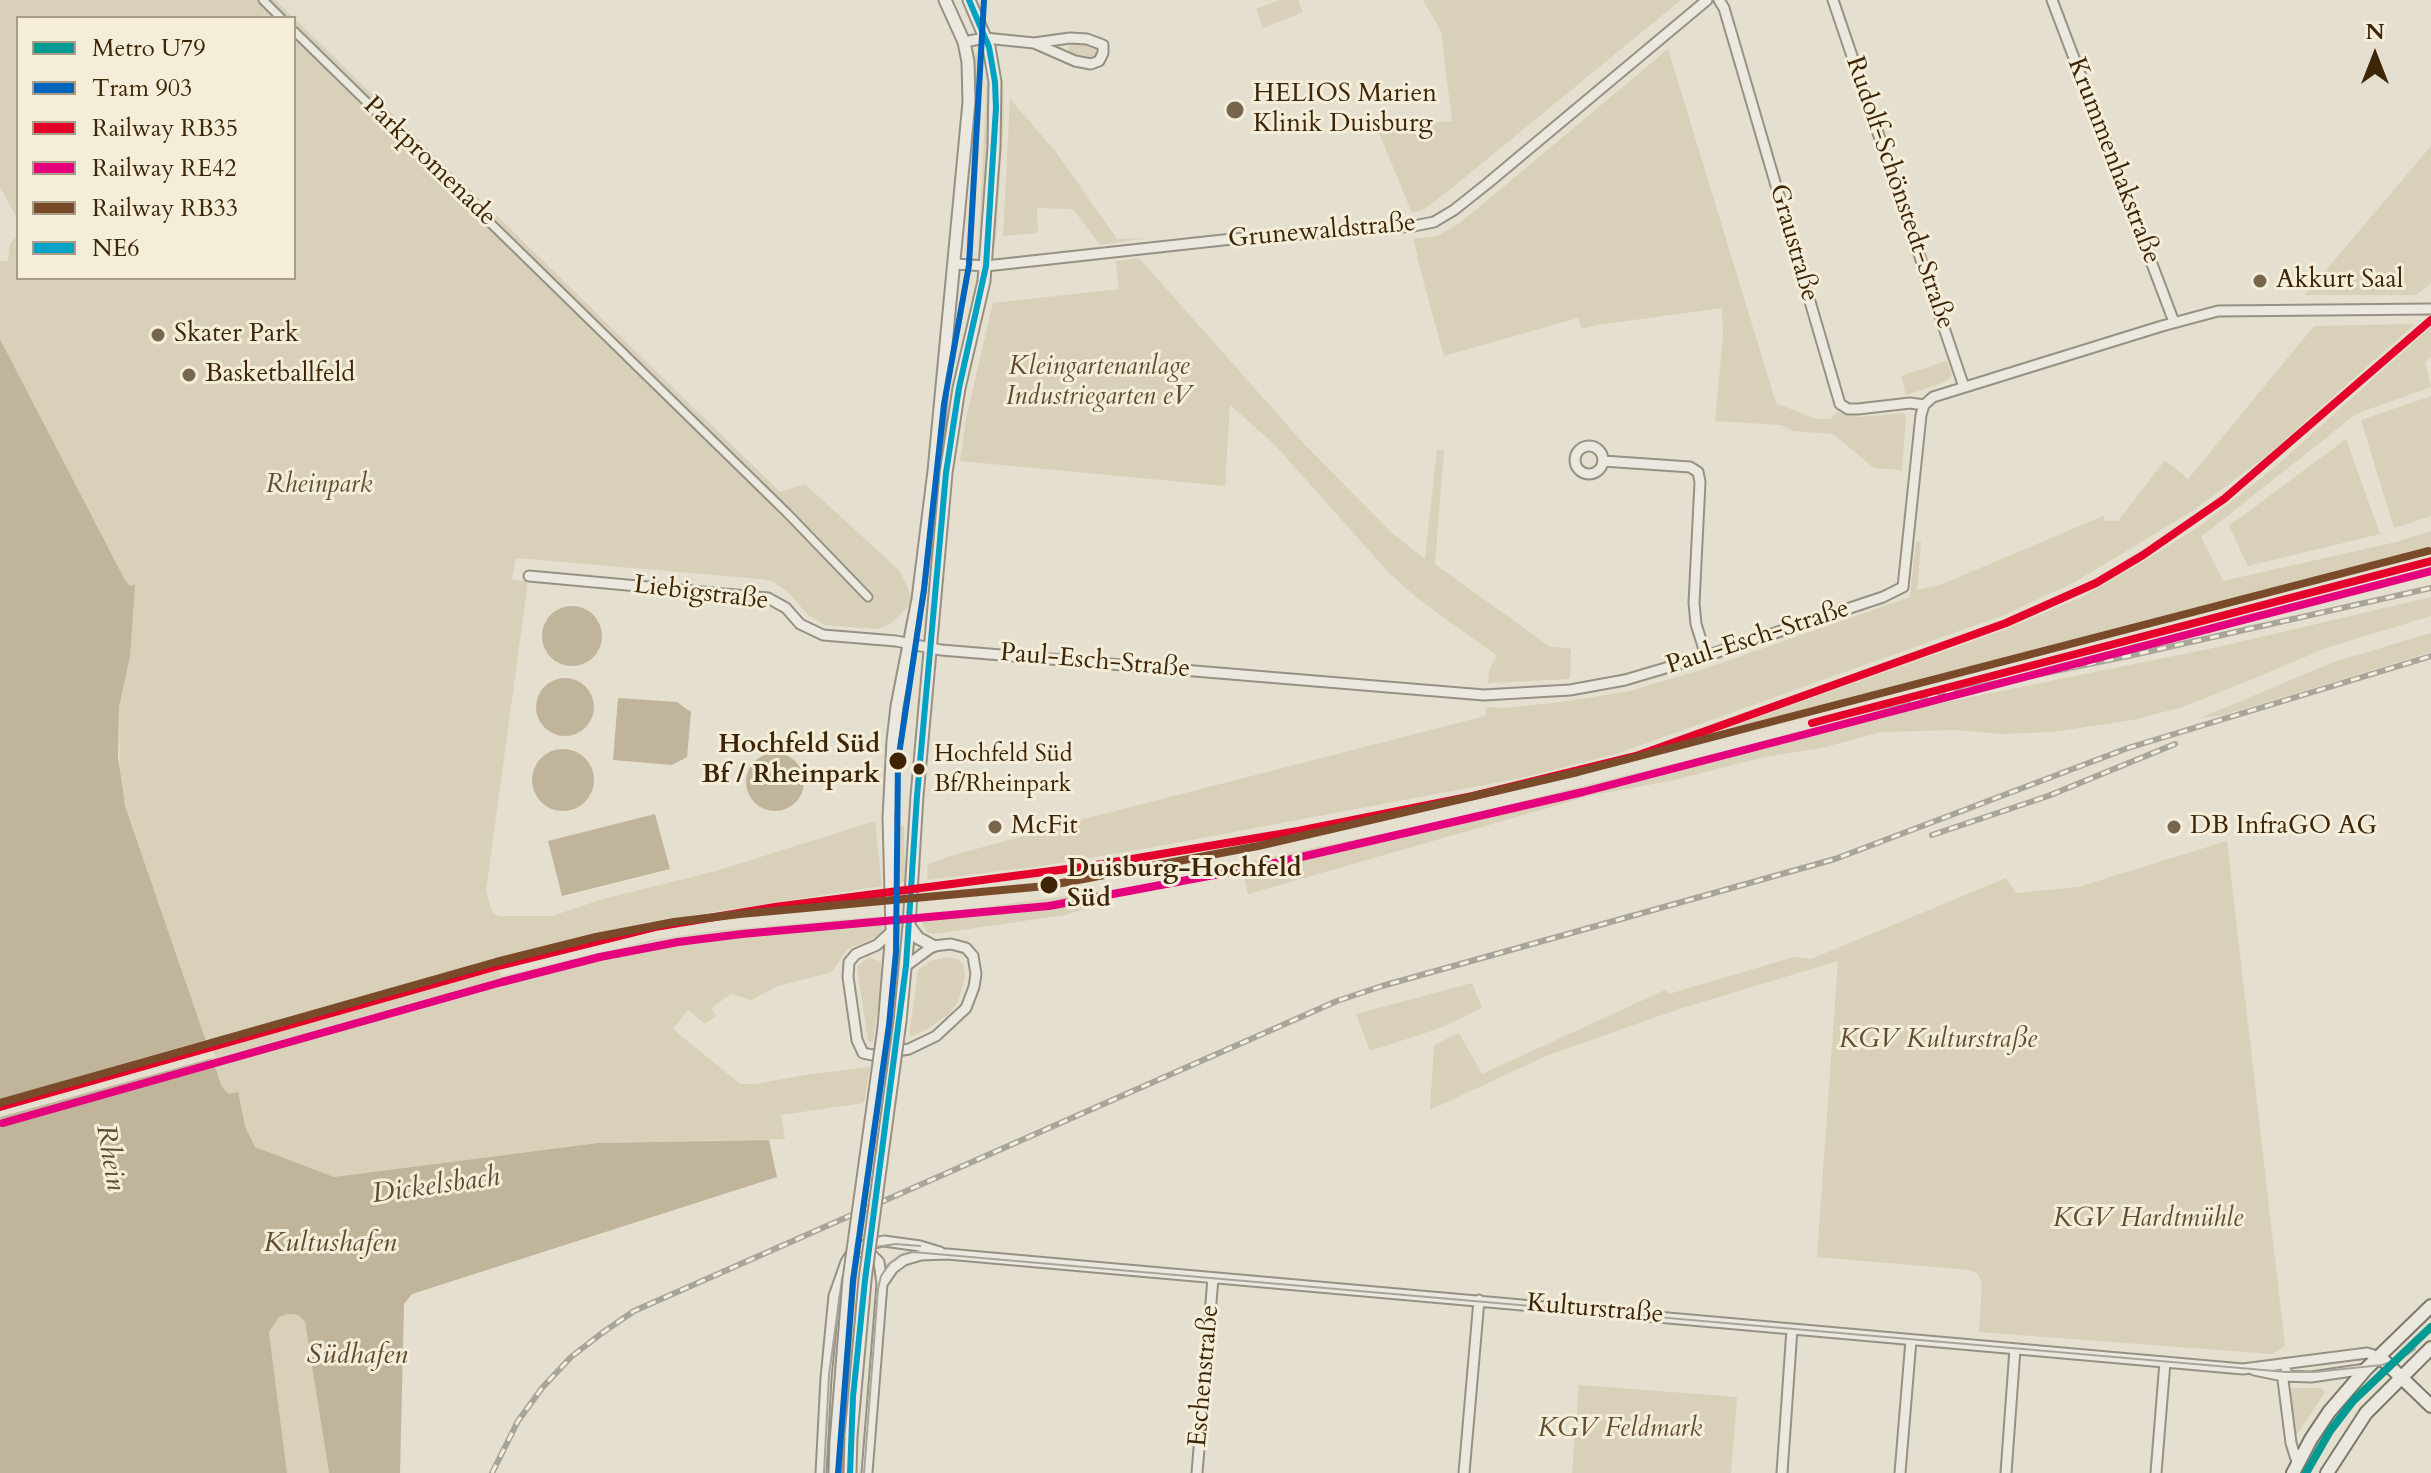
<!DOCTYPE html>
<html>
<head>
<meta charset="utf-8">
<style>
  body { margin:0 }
  #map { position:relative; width:2431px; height:1473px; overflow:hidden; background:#e4dfcf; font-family:Cardo,serif }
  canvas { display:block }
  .legend { position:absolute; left:16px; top:16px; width:280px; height:264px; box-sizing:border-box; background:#f3edda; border:2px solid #aa9d85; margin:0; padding:10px 14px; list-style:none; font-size:24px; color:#3d2506 }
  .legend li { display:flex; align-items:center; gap:16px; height:40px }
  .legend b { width:40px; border:2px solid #aa9d85 }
  .north { position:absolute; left:2335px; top:16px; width:80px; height:80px; -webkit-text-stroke:6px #f3edda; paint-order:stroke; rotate:0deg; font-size:22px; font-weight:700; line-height:32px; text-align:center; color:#3d2506 }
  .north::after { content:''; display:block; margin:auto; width:28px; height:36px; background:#3d2506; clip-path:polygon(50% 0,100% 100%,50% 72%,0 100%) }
</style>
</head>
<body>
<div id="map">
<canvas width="2431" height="1473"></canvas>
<ul class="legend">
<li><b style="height:10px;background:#009a93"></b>Metro U79</li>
<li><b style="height:10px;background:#0065bd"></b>Tram 903</li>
<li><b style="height:10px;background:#e4002b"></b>Railway RB35</li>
<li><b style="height:10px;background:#e5007d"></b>Railway RE42</li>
<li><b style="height:10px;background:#7a4b2a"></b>Railway RB33</li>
<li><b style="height:10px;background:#03a2c4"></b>NE6</li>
</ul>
<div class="north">N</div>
</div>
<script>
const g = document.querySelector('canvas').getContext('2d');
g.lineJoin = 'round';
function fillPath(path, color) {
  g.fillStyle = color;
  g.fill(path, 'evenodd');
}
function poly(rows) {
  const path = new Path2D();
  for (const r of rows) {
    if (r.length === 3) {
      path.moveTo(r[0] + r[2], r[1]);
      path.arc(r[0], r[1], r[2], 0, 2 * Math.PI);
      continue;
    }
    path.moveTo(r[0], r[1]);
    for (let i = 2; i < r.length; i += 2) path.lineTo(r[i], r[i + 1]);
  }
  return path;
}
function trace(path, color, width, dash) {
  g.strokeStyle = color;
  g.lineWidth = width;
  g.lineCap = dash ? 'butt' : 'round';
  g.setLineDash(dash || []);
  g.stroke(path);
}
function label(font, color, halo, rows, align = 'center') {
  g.font = font + ' Cardo,serif';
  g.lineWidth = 6;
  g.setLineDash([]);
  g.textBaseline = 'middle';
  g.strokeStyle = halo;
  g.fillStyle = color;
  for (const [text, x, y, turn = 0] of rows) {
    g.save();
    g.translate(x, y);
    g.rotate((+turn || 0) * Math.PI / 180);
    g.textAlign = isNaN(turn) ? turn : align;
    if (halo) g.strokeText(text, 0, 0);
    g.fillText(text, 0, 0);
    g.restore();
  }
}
fillPath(poly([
  [0,0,276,0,294,18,18,18,18,220,0,187],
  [1280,0,1298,0,1303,12,1263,28,1256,9],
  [1423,0,1681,0,1453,187,1425,209,1412,213,1377,128,1452,121,1441,31],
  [294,18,780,492,805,484,900,571,912,598,909,606,890,624,877,629,825,625,809,616,788,592,772,581,761,579,516,558,512,580,528,581,486,891,493,914,500,916,552,916,603,899,716,871,875,821,882,886,649,922,595,934,496,962,501,976,652,940,713,931,883,916,882,935,847,949,832,972,775,987,752,1000,731,994,711,1008,716,1016,705,1024,688,1010,673,1029,740,1084,756,1084,805,1075,870,1067,864,1103,781,1115,785,1139,598,1143,334,1177,255,1147,229,1094,224,1092,125,806,120,782,119,707,130,657,131,586,126,582,0,339,0,261,8,261,10,243,18,236,18,278,294,278],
  [1069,42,1095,46,1098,54,1090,59,1076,57,1068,54],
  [978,49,972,174,970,151,973,58],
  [1668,49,1776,403,1816,419,1830,419,1837,412,1858,417,1904,413,1906,416,1902,470,1874,468,1833,434,1793,431,1781,425,1715,421,1723,337,1722,308,1597,325,1582,329,1578,318,1444,356,1420,269,1414,239,1437,236,1460,223],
  [998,67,1003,82,1004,116,996,239,993,251,1001,109],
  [987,77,990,118,980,256,978,256],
  [1010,99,1056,152,1117,239,1148,238,1100,245,1073,209,1037,208,1038,233,1003,236],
  [2431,146,2431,283,2417,295,2305,295],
  [1139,258,1305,445,1392,533,1425,559,1437,450,1444,450,1435,564,1549,646,1571,649,1570,679,1488,683,1489,670,1497,656,1416,597,1390,574,1275,445,1230,405,1225,486,960,461,966,418,993,303,1119,289,1116,261],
  [2415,324,2265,457,2194,510,2075,582,2004,615,1619,753,1521,778,1143,849,1041,866,927,880,928,864,951,856,1088,818,1485,716,1486,707,1504,708,1562,702,1630,691,1710,667,1910,597,1916,541,1921,542,1917,590,1940,585,2103,516,2106,521,2118,521,2165,460,2188,479,2314,326],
  [2431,327,2431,356,2425,363,2431,387,2356,414,2201,537,2223,581,2396,542,2431,531,2431,548,1705,736,2007,629,2084,596,2148,559,2204,523,2275,467],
  [1947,361,1952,376,1945,382,1906,395,1901,376],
  [2431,396,2431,516,2394,528,2361,420],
  [2346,439,2380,534,2248,566,2229,526],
  [2431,597,2431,616,2329,647,2216,694,2179,708,2133,720,2052,732,2003,734,1954,730,1881,732,1822,748,1764,757,1670,781,1593,795,1248,894,1241,863,1429,824,1809,730,2223,646],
  [2431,633,2431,652,2224,715,2200,718,2334,662],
  [899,826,904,826,905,882,900,883],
  [2227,841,2285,1346,2272,1354,1979,1332,1982,1283,1978,1274,1970,1270,1817,1257,1838,961,1676,1010,1546,1056,1430,1110,1434,1045,1459,1033,1482,1074,1665,990,1669,994,1794,957,1811,959,2006,878,2016,893,2078,887],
  [1121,889,1096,906,1065,915,933,934,927,932,921,921,922,915],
  [900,915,904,915,901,953,894,1020,892,1021],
  [869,957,881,962,883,974,873,1042,868,1041,857,966],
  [945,957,957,959,963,964,965,976,958,1002,949,1014,926,1030,909,1037,918,970,931,961],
  [1472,983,1482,1008,1440,1028,1370,1051,1356,1014],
  [288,1314,298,1315,305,1322,329,1473,287,1473,269,1332,279,1317],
  [1579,1385,1737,1397,1731,1473,1572,1473],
  [2293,1388,2321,1388,2325,1392,2295,1437,2290,1391]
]), '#d8d0b8');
fillPath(poly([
  [0,339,126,582,131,586,135,584,130,657,119,707,118,757,125,806,222,1087,229,1094,238,1092,245,1126,255,1147,334,1177,598,1143,769,1140,777,1177,412,1294,404,1304,400,1473,329,1473,305,1322,298,1315,288,1314,279,1317,269,1332,287,1473,0,1473],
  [572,636,30],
  [565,707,29],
  [618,698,677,702,691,712,687,757,672,765,613,760],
  [563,780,31],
  [775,782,29],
  [655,814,670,869,562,896,548,841]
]), '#c0b49b');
fillPath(poly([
  [209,1039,216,1057,0,1117,0,1099]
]), '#e4dfcf');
const pedestrian = poly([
  [263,0,281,18],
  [294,31,787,513,868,597]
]);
const minor = poly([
  [1719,0,1724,8,1840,404,1848,409,1858,409,1910,403,1924,405],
  [1833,0,1964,387],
  [2052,0,2174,322],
  [964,42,985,38,1034,43,1075,61,1091,64,1099,61,1103,53,1103,45,1087,39,1070,38,1034,43],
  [955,264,986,266,1232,239,1414,226,1434,222,1454,210,1488,183,1707,0],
  [1589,460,14],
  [1603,461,1690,467,1698,472,1700,482,1694,603,1696,624,1706,656],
  [529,576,768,598,786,608,800,624,823,635,896,641,941,650,1484,695,1570,690,1625,680,1706,656,1883,597,1903,587,1921,415,1924,405,1933,397,2162,326,2218,311,2431,309],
  [892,931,877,945,856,954,849,962,848,977,857,1040,863,1053,872,1055,909,1049,936,1036,966,1008,974,987,976,974,973,956,966,948,951,944,933,946,906,966],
  [862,1252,872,1255,879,1262,882,1284,867,1473],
  [882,1284,893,1268,904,1260,921,1255,947,1254,2243,1369,2367,1353,2380,1357],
  [2254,1370,2283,1376,2311,1377,2366,1369],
  [2286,1371,2283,1380,2291,1443,2297,1462],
  [821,1473,826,1378,834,1296,846,1262,851,1254,865,1245,884,1241,920,1246,940,1252],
  [1197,1473,1213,1278],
  [1464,1473,1479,1300],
  [1782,1473,1792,1329],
  [1900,1473,1911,1340],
  [2006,1473,2015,1349],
  [2156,1473,2165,1362]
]);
const tertiary = poly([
  [909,926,918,938,933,946],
  [900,1021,909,926,917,796,946,473,959,388,984,281,994,147,995,82,989,47,969,0],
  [884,1027,892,931,889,817,893,741,897,706,918,599,934,471,969,102,968,62,964,42,945,0],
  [835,1473,836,1442],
  [850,1473,851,1435]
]);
const secondary = poly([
  [2380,1357,2431,1406],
  [2293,1473,2311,1439,2329,1412,2366,1369,2431,1306],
  [2327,1473,2366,1413,2431,1348]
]);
trace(pedestrian, '#979184', 11);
trace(minor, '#979184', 13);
trace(tertiary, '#979184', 15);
trace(secondary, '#7e786a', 16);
trace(pedestrian, '#eae8df', 7);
trace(minor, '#eae8df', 9);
trace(tertiary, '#eae8df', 11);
trace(secondary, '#eae8df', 12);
trace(poly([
  [824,1473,829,1375,842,1279,852,1258,868,1248,896,1244,920,1246],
  [864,1473,878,1289,881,1276,890,1263,901,1255,913,1252,2286,1372,2314,1372,2382,1365,2402,1358,2415,1349]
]), '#a8a49a', 2);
const rail = poly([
  [1840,715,2133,655,2431,588],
  [1932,835,2048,796,2175,744],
  [492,1473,518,1421,542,1388,571,1357,602,1333,634,1311,1337,1001,1382,986,1835,859,2128,748,2431,656]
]);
trace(rail, '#a8a49a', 6);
trace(rail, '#f3edda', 3, [9]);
const tertiaryBridge = poly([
  [851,1435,865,1280,900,1021],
  [836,1442,849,1279,884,1027]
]);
trace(tertiaryBridge, '#979184', 15, []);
trace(tertiaryBridge, '#eae8df', 11);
trace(poly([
  [850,1473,853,1397,865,1280,906,966,917,796,946,473,959,388,986,266,996,108,995,82,989,47,969,0]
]), '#03a2c4', 6);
trace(poly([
  [1812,723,2431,561],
  [0,1107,498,966,655,927,775,907,1090,866,1298,831,1473,796,1636,756,2006,623,2096,583,2143,555,2224,499,2431,320]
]), '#e4002b', 8);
trace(poly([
  [3,1123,502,982,600,957,678,942,742,934,1049,906,1262,866,1583,792,2431,571]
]), '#e5007d', 8);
trace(poly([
  [0,1103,496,962,596,937,674,922,740,914,1046,886,1258,846,1578,772,2428,551]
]), '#7a4b2a', 8);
trace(poly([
  [838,1473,853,1280,889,1025,896,952,898,761,924,589,944,404,969,265,984,0]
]), '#0065bd', 6);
trace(poly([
  [2306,1473,2330,1431,2353,1401,2431,1327]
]), '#009a93', 8);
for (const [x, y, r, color] of [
  [1235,110,10,"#77664c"],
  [2260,281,8,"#77664c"],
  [158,335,8,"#77664c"],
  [189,375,8,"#77664c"],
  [898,761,10,"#3d2506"],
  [919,769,7,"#3d2506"],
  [995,827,8,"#77664c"],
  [2174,827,8,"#77664c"],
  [1049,885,10,"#3d2506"]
]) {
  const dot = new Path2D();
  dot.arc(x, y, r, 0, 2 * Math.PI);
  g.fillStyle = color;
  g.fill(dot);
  trace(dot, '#f3edda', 3);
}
label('24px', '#3d2506', '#f3edda', [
  ["Hochfeld Süd",934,755],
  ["Bf/Rheinpark",934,785]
], 'left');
label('26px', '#3d2506', '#f3edda', [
  ["HELIOS Marien",1253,95],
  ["Klinik Duisburg",1253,125],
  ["Akkurt Saal",2276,281],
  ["Skater Park",174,335],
  ["Basketballfeld",205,375],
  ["McFit",1011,827],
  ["DB InfraGO AG",2190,827]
], 'left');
label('26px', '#3d2506', '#f3edda', [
  ["Krummenhakstraße",2113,161,69],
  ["Parkpromenade",429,162,44],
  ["Rudolf-Schönstedt-Straße",1899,193,71],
  ["Grunewaldstraße",1322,232,-5],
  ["Graustraße",1793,243,74],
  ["Liebigstraße",701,594,7],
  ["Paul-Esch-Straße",1758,638,-18],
  ["Paul-Esch-Straße",1095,662,5],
  ["Kulturstraße",1595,1310,5],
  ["Eschenstraße",1205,1376,-85]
]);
label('italic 26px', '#624c2e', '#f3edda', [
  ["Kleingartenanlage",1099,368],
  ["Industriegarten eV",1099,398],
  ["Rheinpark",319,486],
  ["KGV Kulturstraße",1938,1041],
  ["KGV Hardtmühle",2148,1220],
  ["KGV Feldmark",1620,1430]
]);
label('bold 26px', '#3d2506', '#f3edda', [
  ["Hochfeld Süd",880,746],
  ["Bf / Rheinpark",880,776],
  ["Duisburg-Hochfeld",1067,870,"left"],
  ["Süd",1067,900,"left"]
], 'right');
label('italic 28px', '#604a2c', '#f3edda', [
  ["Rhein",109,1158,80],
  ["Dickelsbach",436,1187,-8],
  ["Kultushafen",330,1245],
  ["Südhafen",357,1357]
]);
</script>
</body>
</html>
